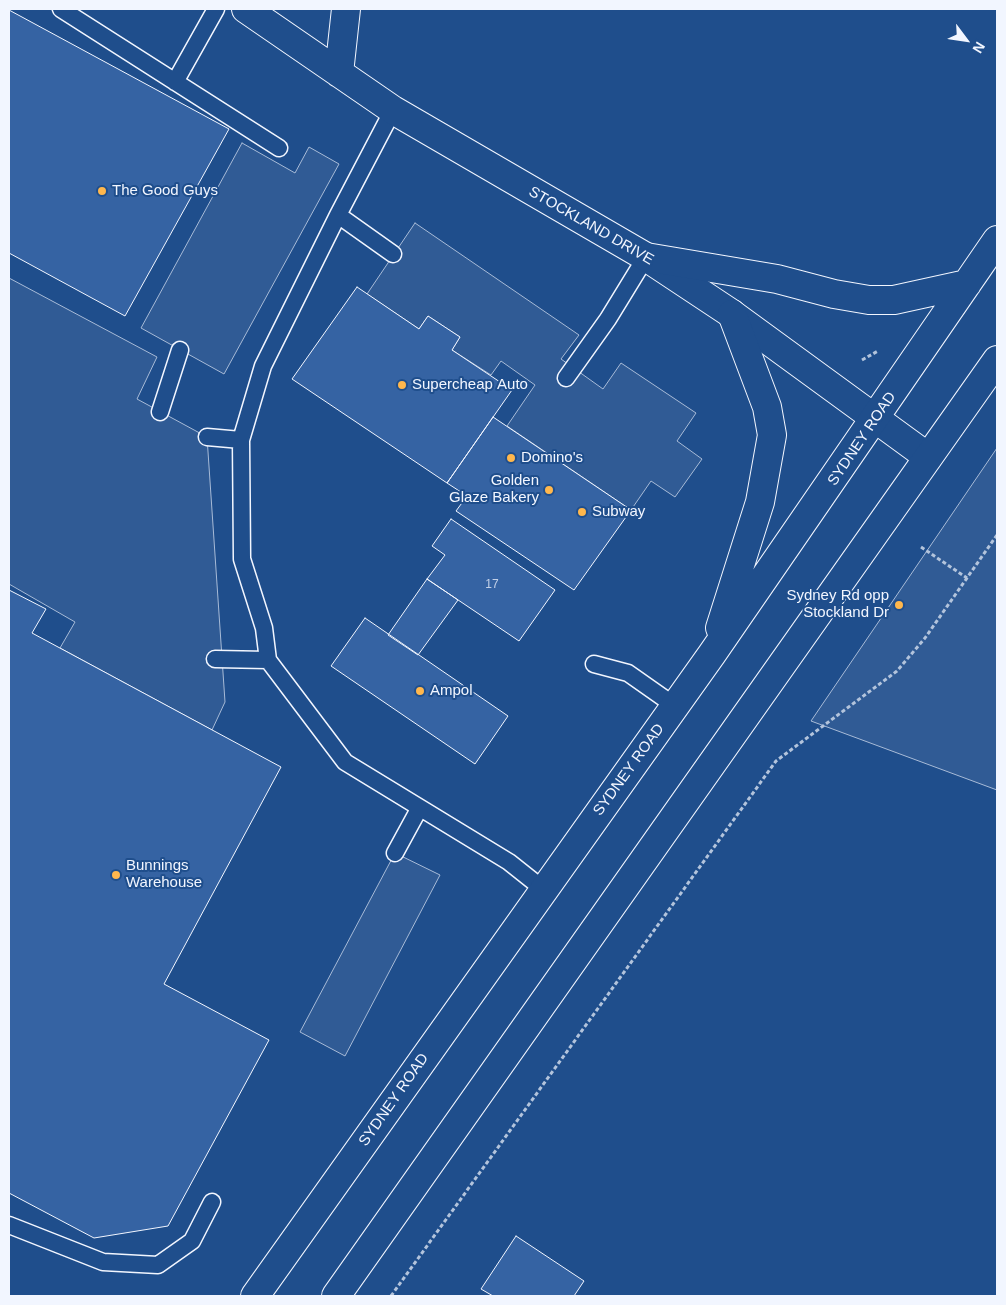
<!DOCTYPE html>
<html>
<head>
<meta charset="utf-8">
<style>
  body { margin:0 }
  #map { position:relative; width:1006px; height:1305px; overflow:hidden; background:#1f4e8c; font-family:Arial,sans-serif }
  canvas { display:block }
  .frame { position:absolute; inset:0; border:10px solid #f2f6ff; pointer-events:none }
  .north { position:absolute; left:941px; top:15px; width:50px; height:50px; -webkit-text-stroke:4px #1f4e8c; paint-order:stroke; rotate:121deg; font-size:14px; font-weight:700; line-height:20px; text-align:center; color:#f2f6ff }
  .north::after { content:''; display:block; margin:auto; width:18px; height:22px; background:#f2f6ff; clip-path:polygon(50% 0,100% 100%,50% 72%,0 100%) }
</style>
</head>
<body>
<div id="map">
<canvas width="1006" height="1305"></canvas>
<div class="frame"></div>
<div class="north">N</div>
</div>
<script>
const g = document.querySelector('canvas').getContext('2d');
g.lineJoin = 'round';
function fillPath(path, color) {
  g.fillStyle = color;
  g.fill(path, 'evenodd');
}
function poly(rows) {
  const path = new Path2D();
  for (const r of rows) {
    path.moveTo(r[0], r[1]);
    for (let i = 2; i < r.length; i += 2) path.lineTo(r[i], r[i + 1]);
  }
  return path;
}
function trace(path, color, width, dash) {
  g.strokeStyle = color;
  g.lineWidth = width;
  g.lineCap = dash ? 'butt' : 'round';
  g.setLineDash(dash || []);
  g.stroke(path);
}
function label(font, color, halo, rows, align = 'center') {
  g.font = font + ' Arial,sans-serif';
  g.lineWidth = 4;
  g.setLineDash([]);
  g.textBaseline = 'middle';
  g.strokeStyle = halo;
  g.fillStyle = color;
  for (const [text, x, y, turn = 0] of rows) {
    g.save();
    g.translate(x, y);
    g.rotate((+turn || 0) * Math.PI / 180);
    g.textAlign = isNaN(turn) ? turn : align;
    if (halo) g.strokeText(text, 0, 0);
    g.fillText(text, 0, 0);
    g.restore();
  }
}
const built = poly([
  [242,143,295,173,309,147,339,164,224,374,141,328,242,143],
  [415,223,579,335,561,359,603,389,621,363,696,413,677,441,702,459,675,497,651,481,631,510,507,426,535,385,501,361,491,375,452,350,460,337,428,316,419,329,367,294,415,223],
  [9,278,157,357,137,399,207,437,225,702,212,730,60,648,75,622,9,584,9,278],
  [997,448,997,790,811,721,997,448],
  [395,853,440,875,345,1056,300,1032,395,853]
]);
fillPath(built, '#305b95');
trace(built, '#a8bbd7', 1);
const building = poly([
  [9,10,229,129,125,316,9,253,9,10],
  [357,287,419,329,428,316,460,337,452,350,512,390,447,483,292,379,357,287],
  [493,417,631,510,574,590,456,511,467,496,447,483,493,417],
  [451,519,555,590,519,641,427,579,445,555,432,546,451,519],
  [427,579,458,600,418,655,388,635,427,579],
  [9,590,46,609,32,633,281,767,164,984,269,1040,168,1226,94,1238,9,1193,9,590],
  [365,618,508,716,475,764,331,666,365,618],
  [516,1236,584,1281,574,1296,493,1296,481,1289,516,1236]
]);
fillPath(building, '#3563a3');
trace(building, '#f2f6ff', 1);
const service = poly([
  [61,9,279,148],
  [175,82,216,9],
  [338,215,393,254],
  [566,378,608,319,646,257],
  [160,412,180,350],
  [207,437,241,440],
  [215,659,268,660,264,628,242,559,241,440,263,366,338,215,393,110],
  [268,660,345,762,509,862,543,889],
  [594,664,628,673,675,706],
  [395,853,419,809],
  [9,1225,103,1262,158,1265,192,1241,212,1202]
]);
const minor = poly([
  [246,9,393,110,646,257,732,314,928,457],
  [339,73,346,9]
]);
const trunk = poly([
  [646,257,777,279,834,294,869,300,894,300,967,284],
  [720,628,760,502,772,435,767,407,732,314],
  [255,1296,712,654,997,240],
  [336,1296,997,360]
]);
trace(service, '#f2f6ff', 19);
trace(minor, '#f2f6ff', 30);
trace(trunk, '#f2f6ff', 30);
trace(poly([
  [862,360,878,351],
  [921,547,967,578],
  [391,1296,776,761,897,671,925,638,997,535]
]), '#b3c4dc', 3, [4, 2.5]);
trace(service, '#1f4e8c', 16);
trace(minor, '#1f4e8c', 28);
trace(trunk, '#1f4e8c', 28);
for (const [x, y, r, color] of [
  [102,191,5,"#ffb74d"],
  [402,385,5,"#ffb74d"],
  [511,458,5,"#ffb74d"],
  [549,490,5,"#ffb74d"],
  [582,512,5,"#ffb74d"],
  [899,605,5,"#ffb74d"],
  [420,691,5,"#ffb74d"],
  [116,875,5,"#ffb74d"]
]) {
  const dot = new Path2D();
  dot.arc(x, y, r, 0, 2 * Math.PI);
  g.fillStyle = color;
  g.fill(dot);
  trace(dot, '#1f4e8c', 2);
}
label('12px', '#c3d1e8', null, [
  ["17",492,585]
]);
label('15px', '#f2f6ff', '#1f4e8c', [
  ["The Good Guys",112,191],
  ["Supercheap Auto",412,385],
  ["Domino's",521,458],
  ["Golden",539,481,"right"],
  ["Glaze Bakery",539,498,"right"],
  ["Subway",592,512],
  ["Sydney Rd opp",889,596,"right"],
  ["Stockland Dr",889,613,"right"],
  ["Ampol",430,691],
  ["Bunnings",126,866],
  ["Warehouse",126,883]
], 'left');
label('15px', '#f2f6ff', '#1f4e8c', [
  ["STOCKLAND DRIVE",591,226,30],
  ["SYDNEY ROAD",862,439,-56],
  ["SYDNEY ROAD",629,770,-54],
  ["SYDNEY ROAD",394,1100,-55]
]);
</script>
</body>
</html>
